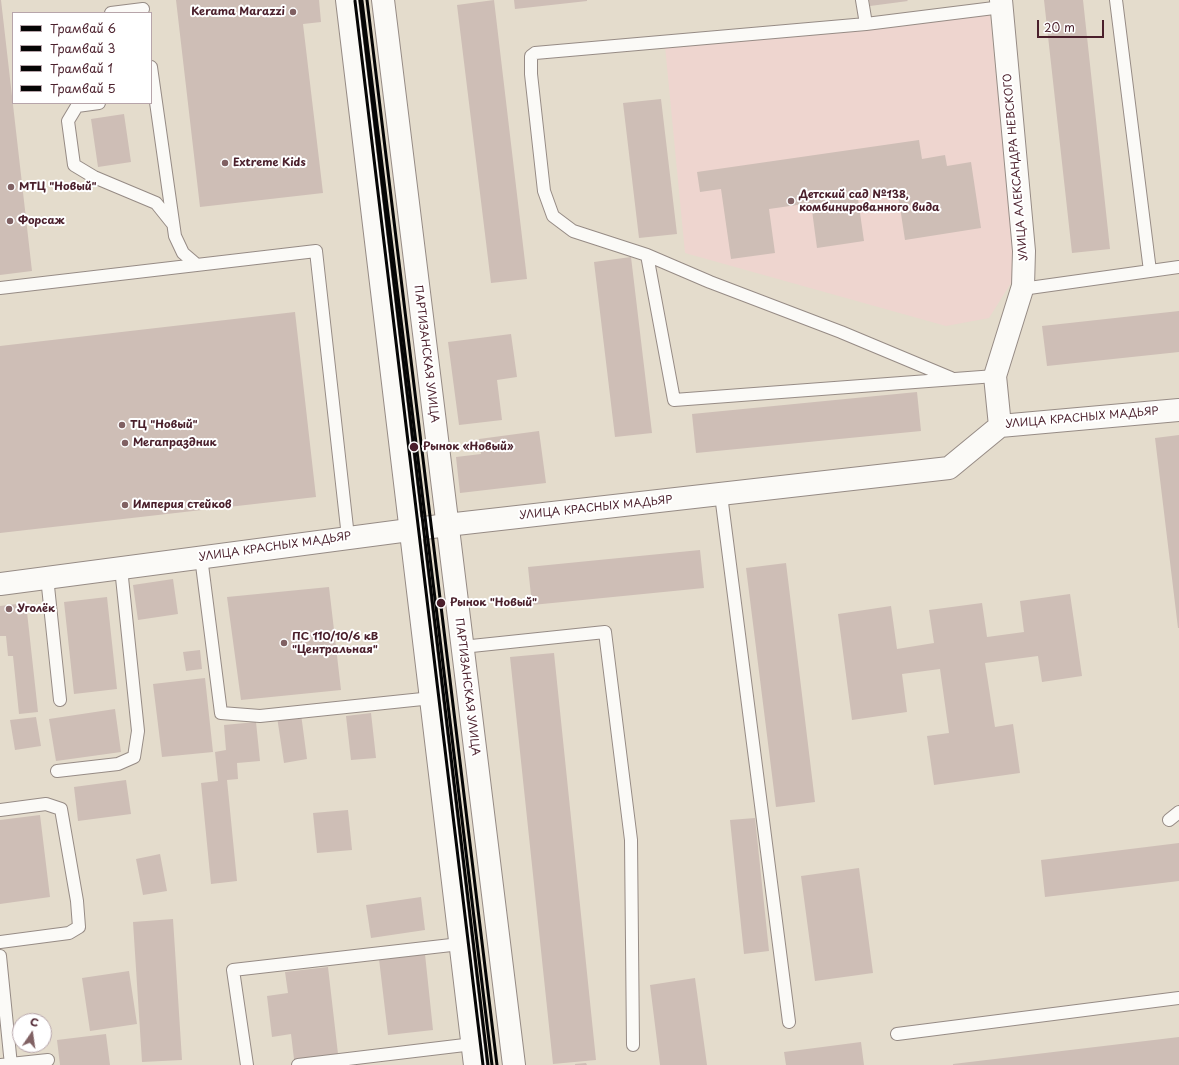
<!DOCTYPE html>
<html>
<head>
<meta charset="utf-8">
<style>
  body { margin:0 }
  #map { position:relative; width:1179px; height:1065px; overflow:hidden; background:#e4dccc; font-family:"Playpen Sans",sans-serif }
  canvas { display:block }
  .legend { position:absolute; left:12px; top:12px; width:140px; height:92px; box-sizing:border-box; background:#fff; border:1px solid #b7a5aa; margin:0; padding:5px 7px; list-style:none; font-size:12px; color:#4a1f2b }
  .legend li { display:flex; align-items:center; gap:8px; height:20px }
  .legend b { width:20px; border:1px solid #b7a5aa }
  .north { position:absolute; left:12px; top:1013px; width:40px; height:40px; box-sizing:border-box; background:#fff; border:1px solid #b7a5aa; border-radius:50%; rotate:13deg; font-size:11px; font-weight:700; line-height:16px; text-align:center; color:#4a1f2b }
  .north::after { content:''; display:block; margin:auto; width:14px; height:18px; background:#806163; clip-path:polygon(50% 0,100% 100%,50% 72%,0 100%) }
  .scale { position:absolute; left:1037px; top:20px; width:67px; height:18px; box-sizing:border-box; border:2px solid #4a1f2b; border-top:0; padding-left:5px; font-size:12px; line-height:14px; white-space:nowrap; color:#4a1f2b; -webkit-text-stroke:3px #fff; paint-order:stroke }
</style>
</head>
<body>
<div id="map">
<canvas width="1179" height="1065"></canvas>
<ul class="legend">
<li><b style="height:5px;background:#050505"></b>Трамвай 6</li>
<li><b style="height:5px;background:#050505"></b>Трамвай 3</li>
<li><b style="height:5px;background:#050505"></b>Трамвай 1</li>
<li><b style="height:5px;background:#050505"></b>Трамвай 5</li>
</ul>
<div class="north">С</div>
<div class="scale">20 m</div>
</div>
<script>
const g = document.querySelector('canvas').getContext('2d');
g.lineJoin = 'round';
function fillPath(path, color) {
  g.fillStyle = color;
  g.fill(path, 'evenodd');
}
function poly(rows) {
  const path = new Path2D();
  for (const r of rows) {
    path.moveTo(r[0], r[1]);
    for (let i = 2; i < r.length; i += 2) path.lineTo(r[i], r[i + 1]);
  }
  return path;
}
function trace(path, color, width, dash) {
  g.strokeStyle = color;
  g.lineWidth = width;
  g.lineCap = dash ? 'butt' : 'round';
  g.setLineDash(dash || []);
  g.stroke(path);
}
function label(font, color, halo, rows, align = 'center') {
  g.font = font + ' "Playpen Sans",sans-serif';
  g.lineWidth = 4;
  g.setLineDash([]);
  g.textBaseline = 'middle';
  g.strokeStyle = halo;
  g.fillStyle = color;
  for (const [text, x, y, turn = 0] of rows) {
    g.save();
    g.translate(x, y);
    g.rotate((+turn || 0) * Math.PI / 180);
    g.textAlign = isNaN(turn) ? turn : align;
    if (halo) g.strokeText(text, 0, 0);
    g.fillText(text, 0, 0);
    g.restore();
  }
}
fillPath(poly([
  [990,14,1016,275,989,318,946,326,685,253,665,46]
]), '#eed5cf');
fillPath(poly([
  [0,0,1,0,32,271,0,275],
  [176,0,319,0,321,22,303,24,323,193,200,207],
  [494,0,527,279,491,283,457,5],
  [514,0,587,0,587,1,515,9],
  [869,0,907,0,908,1,870,6],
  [1044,0,1083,0,1110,249,1072,253],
  [661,99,677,234,639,238,623,103],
  [124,114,131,162,98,167,91,119],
  [919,140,922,159,945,155,947,166,971,162,981,228,905,240,898,194,858,199,864,241,817,248,811,203,769,209,775,253,731,259,721,189,700,192,697,172],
  [631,257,652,433,615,437,594,262],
  [1179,311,1179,352,1047,366,1042,326],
  [295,312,316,497,0,533,0,346],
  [511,334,517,377,497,380,502,420,459,425,448,342],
  [917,392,921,431,696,453,692,414],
  [539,431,546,483,460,493,456,457,481,454,479,439],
  [1179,435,1179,628,1178,628,1155,438],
  [700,550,704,588,532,605,528,567],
  [786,563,815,802,776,807,746,568],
  [173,579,178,614,138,620,133,585],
  [329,587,341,690,241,700,227,597],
  [1070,594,1082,676,1042,682,1038,656,985,663,995,727,1013,724,1020,773,934,785,927,736,949,733,940,669,902,674,907,712,852,720,838,614,891,606,897,649,934,643,929,610,982,603,987,637,1024,632,1020,601],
  [107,597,117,689,74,694,64,602],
  [26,603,38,712,19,714,13,656,8,656,6,636,0,636,0,606],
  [200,650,202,669,186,671,183,652],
  [554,653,596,1060,553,1064,510,657],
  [205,678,213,752,162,757,153,684],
  [115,709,121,752,56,761,49,719],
  [371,713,376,758,351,760,346,716],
  [301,714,307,759,284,763,277,717],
  [36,717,41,746,15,750,10,720],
  [256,722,260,761,237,763,238,779,227,780,237,881,211,884,201,783,218,781,215,752,226,750,224,725],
  [126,780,131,814,78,821,74,787],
  [348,810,352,850,317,853,313,813],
  [40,815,50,897,0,904,0,820],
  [755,818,769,951,744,954,730,820],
  [1179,843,1179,881,1045,897,1041,860],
  [160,854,167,891,143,895,136,859],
  [859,868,873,973,815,981,801,876],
  [421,897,425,930,371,938,366,905],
  [173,919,182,1060,142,1062,133,922],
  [425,954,433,1030,388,1035,379,959],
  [328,967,338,1054,294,1059,291,1034,272,1037,267,996,288,993,285,972],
  [129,971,137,1024,90,1031,82,978],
  [695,978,707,1065,660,1065,650,985],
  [106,1034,110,1065,60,1065,57,1040],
  [1179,1037,1179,1065,953,1065,953,1064],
  [861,1042,864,1065,786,1065,784,1052],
  [586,1063,587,1065,575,1065,575,1064]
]), '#cebeb6');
const service = poly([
  [862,0,866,24],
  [1116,0,1150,271],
  [111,13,143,9],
  [151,67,175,236,183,253,197,265],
  [99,103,77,106,68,121,74,165,94,177,156,203,172,223],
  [647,255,573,231,553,216,544,191,531,74,531,56,535,53,866,24,1002,7],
  [0,288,316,251,348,537],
  [1022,289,1179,267],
  [951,378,841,332,710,282,647,255,674,400,995,376],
  [721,495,789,1022],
  [201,557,221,713,260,716,432,698],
  [47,577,60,700],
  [462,647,605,632,631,840,633,1045],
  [57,771,118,764,134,757,138,731,121,568],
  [0,810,46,804,61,809,77,901,79,927,69,933,0,942],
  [1169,820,1179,812],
  [0,956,11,1065],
  [897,1034,1179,998],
  [1,1065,48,1060],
  [247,1065,233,970,460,944],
  [298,1065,473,1044]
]);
const minor = poly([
  [1000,426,995,376,1023,286,1024,251,1001,0],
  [0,584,447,525,949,468,1000,426,1179,410]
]);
const tertiary = poly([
  [347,0,475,1065],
  [383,0,514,1065]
]);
trace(service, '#968b85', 14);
trace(minor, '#968b85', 24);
trace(tertiary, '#968b85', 24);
trace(service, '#fbfaf7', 12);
trace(minor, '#fbfaf7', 22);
trace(tertiary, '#fbfaf7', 22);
trace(poly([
  [367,0,497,1065]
]), '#050505', 3);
trace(poly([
  [362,1,492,1065]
]), '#050505', 3);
trace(poly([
  [360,0,488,1065]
]), '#050505', 3);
trace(poly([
  [355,1,483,1065]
]), '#050505', 3);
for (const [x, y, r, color] of [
  [293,12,4,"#806163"],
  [225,163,4,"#806163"],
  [11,187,4,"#806163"],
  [791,201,4,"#806163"],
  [10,221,4,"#806163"],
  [122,425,4,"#806163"],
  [125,443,4,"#806163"],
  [414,447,5,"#4a1f2b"],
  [125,505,4,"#806163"],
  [441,603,5,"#4a1f2b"],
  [9,609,4,"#806163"],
  [284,643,4,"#806163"]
]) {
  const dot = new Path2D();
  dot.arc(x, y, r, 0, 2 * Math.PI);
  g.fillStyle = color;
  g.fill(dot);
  trace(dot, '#fff', 1.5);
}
label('bold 11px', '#4a1f2b', '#fff', [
  ["Kerama Marazzi",285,12,"right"],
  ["Extreme Kids",233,163],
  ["МТЦ \"Новый\"",19,187],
  ["Детский сад №138,",799,195],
  ["комбинированного вида",799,208],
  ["Форсаж",18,221],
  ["ТЦ \"Новый\"",130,425],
  ["Мегапраздник",133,443],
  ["Империя стейков",133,505],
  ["Уголёк",17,609],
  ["ПС 110/10/6 кВ",292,637],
  ["\"Центральная\"",292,650]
], 'left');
label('11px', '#4a1f2b', '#fff', [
  ["УЛИЦА АЛЕКСАНДРА НЕВСКОГО",1016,167,-95],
  ["ПАРТИЗАНСКАЯ УЛИЦА",426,354,83],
  ["УЛИЦА КРАСНЫХ МАДЬЯР",1082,418,-5],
  ["УЛИЦА КРАСНЫХ МАДЬЯР",596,508,-6],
  ["УЛИЦА КРАСНЫХ МАДЬЯР",275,547,-8],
  ["ПАРТИЗАНСКАЯ УЛИЦА",467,687,83]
]);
label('bold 11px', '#4a1f2b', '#fff', [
  ["Рынок «Новый»",423,447],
  ["Рынок \"Новый\"",450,603]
], 'left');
</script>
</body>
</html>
